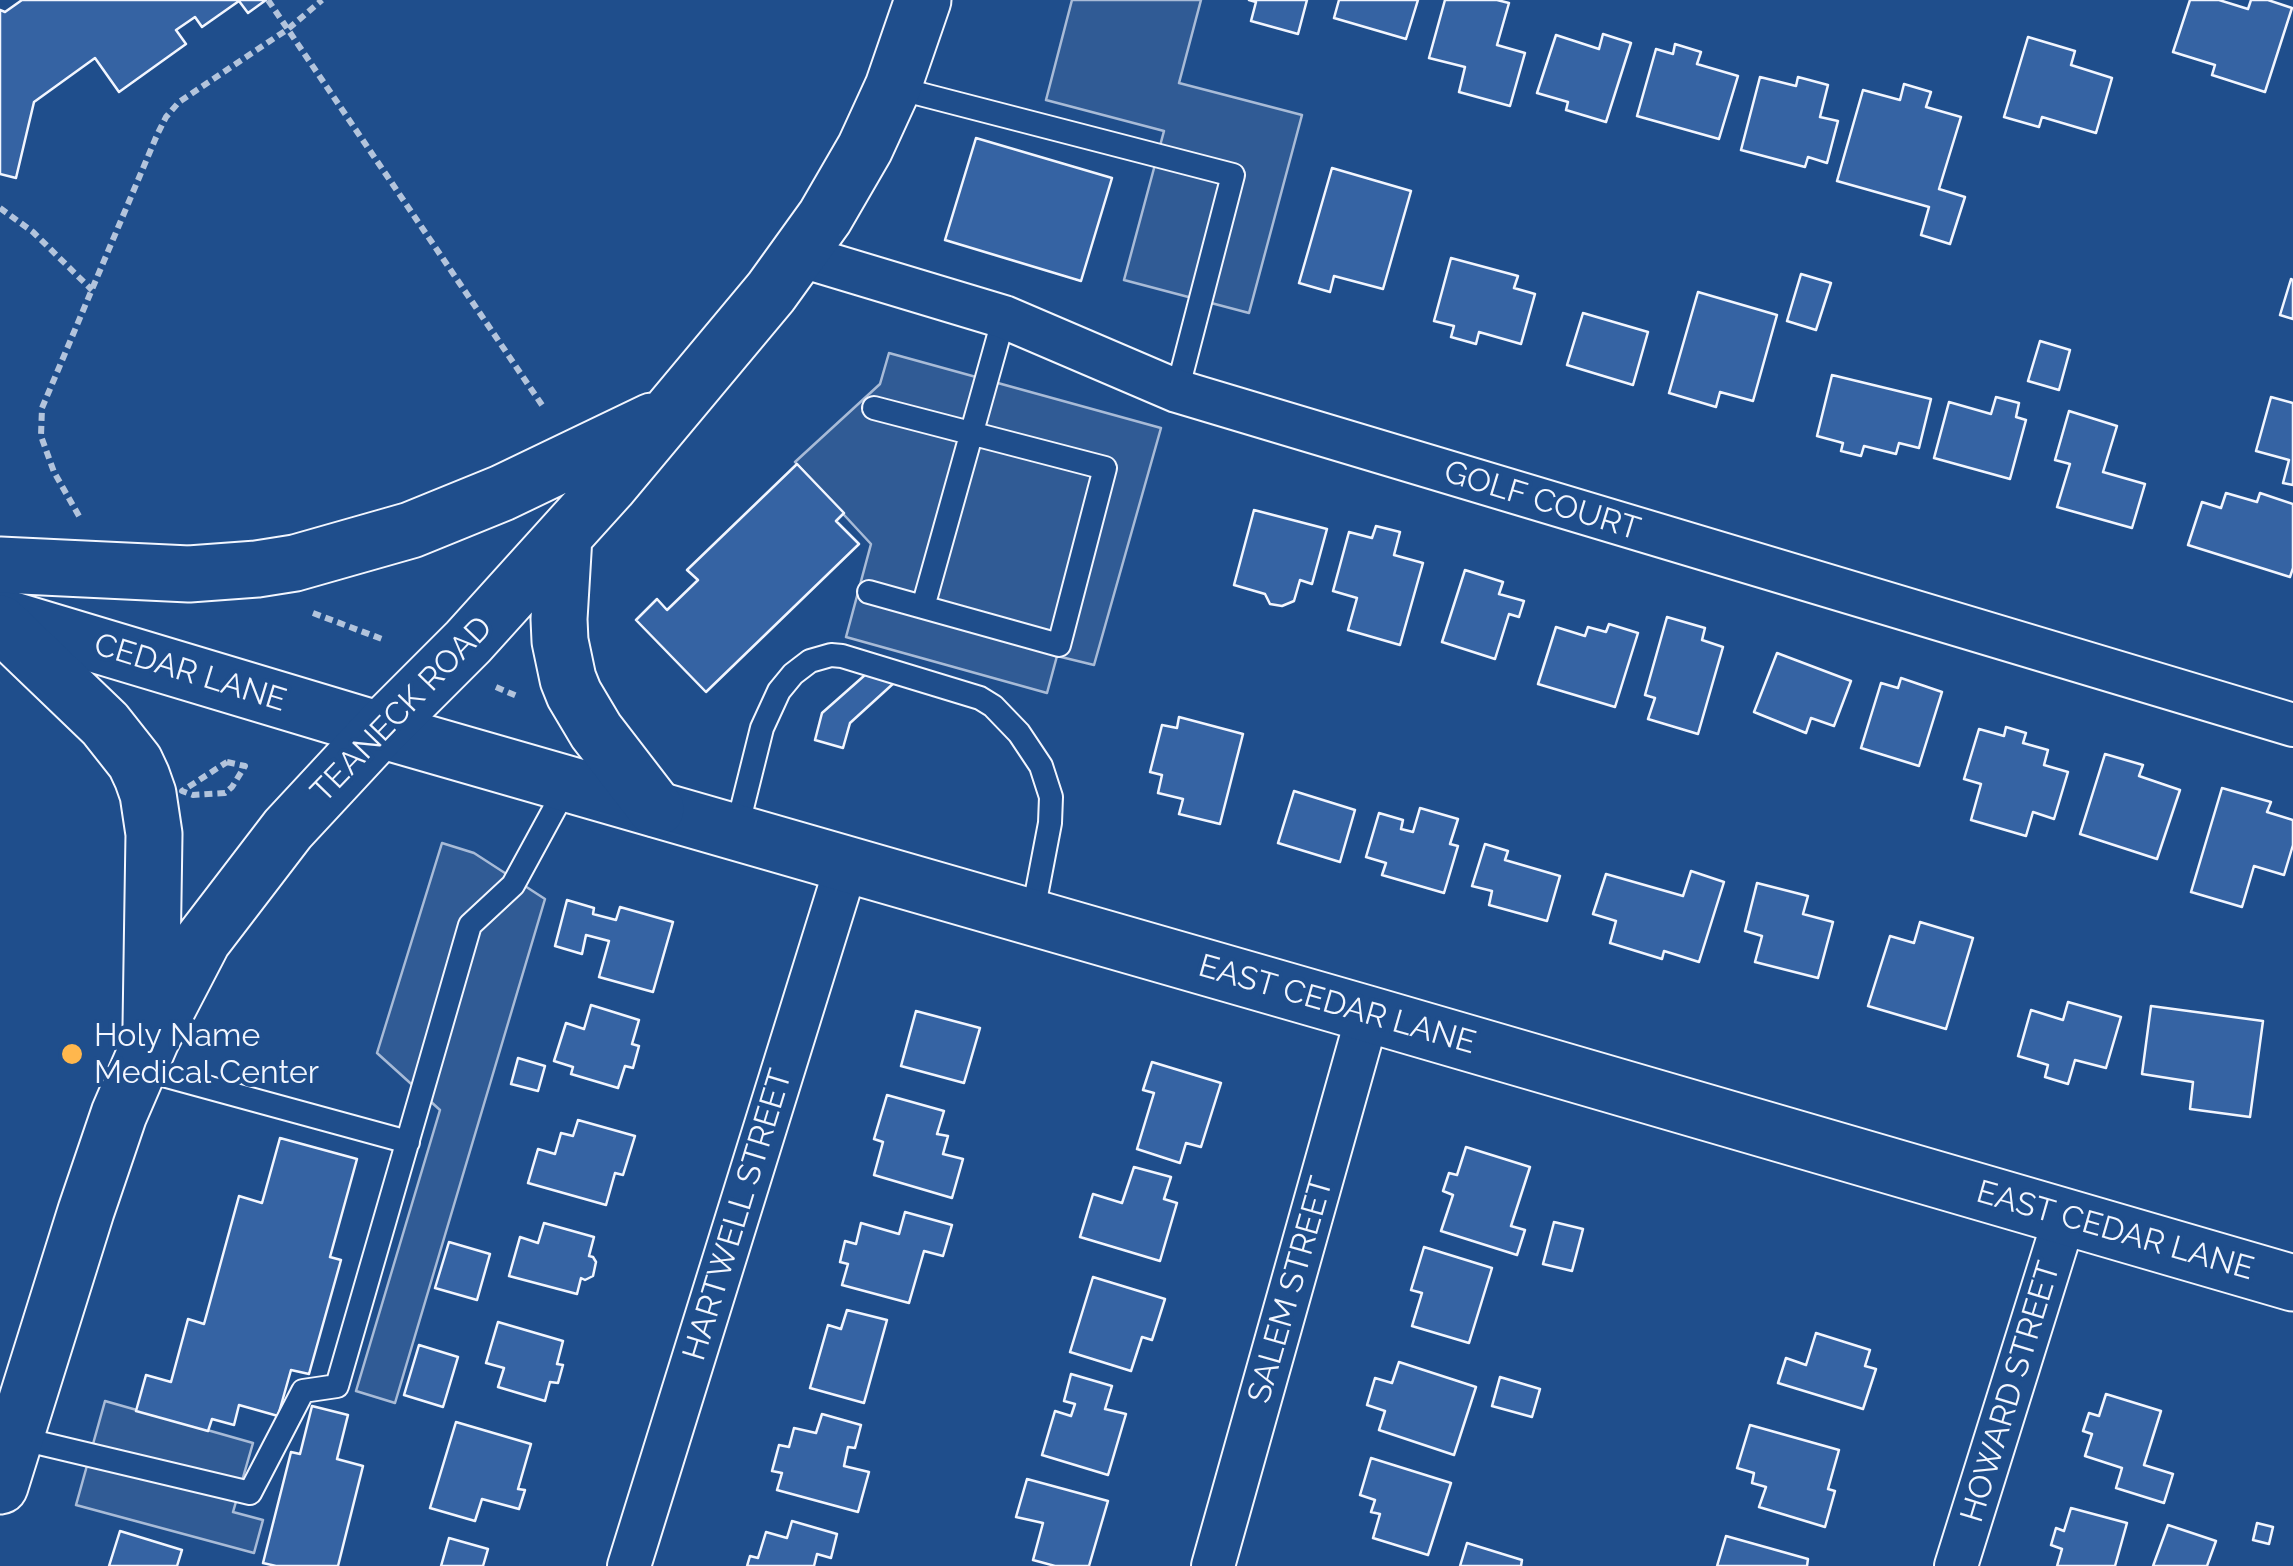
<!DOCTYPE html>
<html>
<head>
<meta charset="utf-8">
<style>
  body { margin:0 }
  canvas { display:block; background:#1f4e8c }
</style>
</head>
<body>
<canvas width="2293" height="1566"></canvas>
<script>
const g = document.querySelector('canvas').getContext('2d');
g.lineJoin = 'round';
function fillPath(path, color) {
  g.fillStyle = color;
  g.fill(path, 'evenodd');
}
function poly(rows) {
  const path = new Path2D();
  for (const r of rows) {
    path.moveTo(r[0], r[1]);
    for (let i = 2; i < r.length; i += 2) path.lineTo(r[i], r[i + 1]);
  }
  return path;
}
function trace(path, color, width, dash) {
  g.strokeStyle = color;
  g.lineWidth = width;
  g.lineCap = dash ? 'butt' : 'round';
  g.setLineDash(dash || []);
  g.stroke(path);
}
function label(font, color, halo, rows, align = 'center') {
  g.font = font + ' Raleway,sans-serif';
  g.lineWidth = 8;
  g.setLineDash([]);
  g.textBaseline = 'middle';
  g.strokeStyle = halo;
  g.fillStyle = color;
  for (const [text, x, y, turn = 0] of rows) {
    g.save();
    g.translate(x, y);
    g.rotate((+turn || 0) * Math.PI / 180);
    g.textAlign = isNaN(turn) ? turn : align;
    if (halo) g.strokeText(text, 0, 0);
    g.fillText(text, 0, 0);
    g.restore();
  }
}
const built = poly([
  [1072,0,1201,0,1179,83,1302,115,1249,313,1124,280,1164,131,1046,100,1072,0],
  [889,353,1161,428,1094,665,1057,656,1047,693,846,637,871,544,795,462,880,384,889,353],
  [442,843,474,853,545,899,395,1403,356,1391,440,1110,377,1053,442,843],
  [105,1401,253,1443,233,1512,263,1520,254,1553,76,1505,105,1401]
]);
fillPath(built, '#305b95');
trace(built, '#a8bbd7', 2.5);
const building = poly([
  [22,0,266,0,248,13,239,1,202,27,195,17,176,30,186,44,119,92,95,58,34,102,16,178,0,174,0,10,5,12,22,0],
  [1249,0,1307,0,1298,34,1251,21,1256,2,1249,0],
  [1339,0,1418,0,1406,39,1334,18,1339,0],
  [1445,0,1497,0,1509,3,1497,45,1525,53,1510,106,1459,92,1465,67,1429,58,1445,0],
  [2190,0,2219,0,2248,9,2251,0,2268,0,2292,8,2265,92,2212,75,2215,65,2173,52,2190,0],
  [1603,34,1631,43,1606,122,1566,110,1568,102,1537,93,1556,35,1599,49,1603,34],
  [2028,37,2075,51,2071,65,2112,78,2096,133,2042,117,2039,127,2004,117,2028,37],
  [1675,44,1701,52,1697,64,1738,76,1719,139,1637,116,1656,49,1673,54,1675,44],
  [1760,77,1796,86,1798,77,1828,85,1820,117,1838,121,1827,163,1808,157,1805,167,1741,150,1760,77],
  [1904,84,1931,92,1926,107,1961,117,1939,189,1965,197,1950,244,1921,235,1929,207,1837,181,1863,90,1900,100,1904,84],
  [976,138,1112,178,1081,281,945,240,976,138],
  [1332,168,1411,191,1383,289,1334,276,1330,292,1299,283,1332,168],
  [1451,258,1518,276,1514,288,1535,294,1521,344,1479,332,1476,344,1451,337,1454,326,1434,321,1451,258],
  [1801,274,1831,283,1816,330,1787,321,1801,274],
  [2291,279,2293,280,2293,319,2280,315,2291,279],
  [1698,292,1777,315,1753,401,1720,392,1716,407,1669,393,1698,292],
  [1583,313,1648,332,1633,385,1567,365,1583,313],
  [2040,341,2070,350,2059,390,2028,381,2040,341],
  [1832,375,1931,399,1919,448,1899,443,1896,454,1864,446,1861,456,1841,451,1843,443,1817,436,1832,375],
  [1996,397,2019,403,2016,417,2026,420,2010,479,1934,458,1949,402,1991,414,1996,397],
  [2271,397,2293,403,2293,485,2283,483,2289,460,2256,451,2271,397],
  [2069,411,2117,426,2103,472,2145,484,2132,528,2057,507,2070,464,2055,460,2069,411],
  [797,464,844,513,836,521,859,544,706,692,636,620,657,599,667,610,698,580,687,570,797,464],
  [2226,493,2257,502,2260,493,2293,504,2293,568,2290,577,2188,545,2202,502,2221,508,2226,493],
  [1254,510,1327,529,1312,584,1300,580,1294,601,1282,606,1270,604,1265,594,1234,585,1254,510],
  [1376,526,1400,532,1394,555,1423,563,1400,645,1348,630,1357,598,1333,591,1349,532,1372,538,1376,526],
  [1465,570,1503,582,1499,594,1524,601,1519,617,1509,614,1495,659,1442,642,1465,570],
  [1667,617,1705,628,1702,640,1723,647,1698,734,1648,719,1655,698,1645,695,1667,617],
  [1609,624,1638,633,1615,707,1538,684,1556,627,1585,636,1588,627,1606,632,1609,624],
  [1777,653,1851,681,1834,726,1811,718,1806,733,1754,712,1777,653],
  [867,667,895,682,850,723,843,748,815,740,822,713,865,675,867,667],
  [1901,678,1942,692,1919,766,1861,748,1881,683,1898,688,1901,678],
  [1179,717,1243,734,1220,824,1179,814,1183,799,1158,793,1162,775,1150,772,1162,725,1177,728,1179,717],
  [2006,727,2026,733,2023,743,2048,750,2044,765,2068,772,2054,819,2033,812,2026,836,1971,820,1981,784,1964,779,1979,729,2004,736,2006,727],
  [2105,754,2143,765,2139,776,2180,790,2157,859,2080,834,2105,754],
  [2222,788,2271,802,2267,812,2293,820,2293,845,2284,875,2254,866,2242,907,2191,892,2222,788],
  [1294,791,1355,810,1340,862,1278,843,1294,791],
  [1420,808,1458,819,1450,844,1458,846,1444,893,1382,875,1386,863,1366,857,1379,813,1403,820,1401,829,1413,832,1420,808],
  [1485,844,1508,851,1505,860,1560,876,1547,921,1489,905,1492,891,1472,886,1485,844],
  [1691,871,1724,882,1699,962,1664,951,1662,959,1610,943,1616,921,1593,914,1606,874,1683,896,1691,871],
  [1757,883,1808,896,1803,914,1833,922,1818,978,1755,962,1762,936,1745,931,1757,883],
  [567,900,594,908,593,914,616,920,620,907,673,922,653,992,599,977,609,941,586,935,582,954,555,946,567,900],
  [1920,922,1973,938,1946,1029,1868,1006,1890,936,1914,943,1920,922],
  [2068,1002,2121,1017,2106,1068,2075,1060,2068,1084,2045,1077,2048,1065,2018,1056,2031,1010,2063,1020,2068,1002],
  [591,1005,639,1020,632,1044,639,1046,633,1068,625,1066,618,1088,571,1074,573,1067,554,1061,566,1023,584,1029,591,1005],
  [2151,1006,2263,1021,2250,1117,2190,1109,2193,1082,2142,1074,2151,1006],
  [916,1011,980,1028,964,1083,901,1066,916,1011],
  [518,1058,545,1066,538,1091,511,1084,518,1058],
  [1152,1062,1221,1083,1201,1147,1186,1143,1180,1163,1137,1149,1154,1093,1143,1090,1152,1062],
  [887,1095,944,1111,937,1134,948,1136,943,1154,963,1159,952,1198,874,1175,883,1142,874,1139,887,1095],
  [578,1120,635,1136,623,1175,615,1173,606,1205,528,1183,538,1149,555,1154,561,1133,573,1136,578,1120],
  [280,1138,357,1159,330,1257,341,1260,309,1374,291,1370,278,1416,239,1405,234,1425,212,1419,208,1431,136,1411,146,1375,171,1382,188,1319,204,1324,239,1196,262,1203,280,1138],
  [1466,1147,1530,1167,1511,1226,1525,1230,1517,1255,1441,1231,1453,1195,1443,1191,1449,1173,1457,1175,1466,1147],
  [1134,1167,1171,1177,1164,1199,1177,1203,1160,1261,1080,1237,1093,1194,1122,1203,1134,1167],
  [905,1212,952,1225,943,1256,924,1251,909,1303,842,1285,848,1264,840,1262,845,1241,856,1244,861,1223,899,1234,905,1212],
  [1554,1222,1583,1229,1572,1271,1543,1264,1554,1222],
  [544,1223,594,1237,589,1256,593,1257,596,1262,593,1276,585,1280,581,1278,577,1294,509,1276,520,1237,538,1243,544,1223],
  [449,1242,490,1254,477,1300,435,1288,449,1242],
  [1424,1247,1492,1268,1469,1343,1412,1326,1422,1293,1411,1290,1424,1247],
  [1093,1277,1165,1299,1152,1340,1142,1337,1131,1371,1070,1352,1093,1277],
  [847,1310,887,1320,864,1403,810,1388,828,1325,841,1329,847,1310],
  [498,1322,563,1341,557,1364,563,1365,558,1383,550,1382,545,1401,498,1387,504,1368,486,1363,498,1322],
  [1816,1333,1870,1350,1865,1366,1876,1369,1863,1409,1778,1383,1786,1358,1806,1365,1816,1333],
  [419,1345,458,1357,443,1407,404,1395,419,1345],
  [1399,1362,1476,1387,1454,1455,1379,1430,1385,1411,1367,1405,1375,1378,1392,1383,1399,1362],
  [1071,1374,1112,1386,1105,1409,1126,1414,1108,1475,1042,1455,1055,1411,1071,1416,1075,1404,1064,1401,1071,1374],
  [1500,1377,1540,1389,1532,1417,1492,1406,1500,1377],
  [2106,1394,2161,1411,2144,1465,2173,1474,2164,1503,2116,1488,2122,1468,2085,1456,2092,1434,2083,1431,2089,1413,2099,1416,2106,1394],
  [312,1406,348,1415,337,1459,363,1466,338,1566,276,1566,263,1563,291,1452,300,1454,312,1406],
  [822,1414,861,1425,855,1448,848,1447,844,1466,869,1472,858,1512,777,1490,782,1473,772,1471,779,1445,789,1447,794,1428,816,1433,822,1414],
  [456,1422,531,1444,518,1489,525,1490,519,1509,482,1499,475,1521,430,1508,456,1422],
  [1750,1425,1839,1450,1828,1489,1835,1491,1825,1527,1759,1507,1766,1487,1752,1483,1754,1473,1737,1468,1750,1425],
  [1371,1458,1451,1483,1428,1555,1373,1538,1380,1514,1371,1512,1375,1500,1360,1495,1371,1458],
  [1027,1479,1108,1501,1089,1566,1055,1566,1033,1560,1043,1523,1016,1517,1027,1479],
  [2071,1508,2127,1523,2115,1566,2057,1566,2062,1549,2051,1545,2056,1528,2064,1531,2071,1508],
  [792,1521,837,1534,831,1558,817,1554,814,1566,747,1566,750,1556,758,1558,766,1532,787,1538,792,1521],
  [2257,1523,2273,1527,2269,1544,2253,1540,2257,1523],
  [2168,1525,2216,1541,2207,1566,2153,1566,2168,1525],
  [120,1531,182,1550,177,1566,109,1566,120,1531],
  [1726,1536,1808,1559,1807,1566,1717,1566,1726,1536],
  [449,1538,488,1549,483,1566,441,1566,449,1538],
  [1467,1543,1522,1560,1521,1566,1460,1566,1467,1543]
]);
fillPath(building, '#3563a3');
trace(building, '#f2f6ff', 2.5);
const lane = poly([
  [893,87,1233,175,1177,391],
  [869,592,1059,645,1105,468,874,408],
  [923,607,1004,317],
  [736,832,762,728,779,691,793,674,810,661,831,655,842,656,980,698,993,706,1019,733,1041,766,1051,797,1050,823,1032,917],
  [137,1068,408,1142],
  [14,1437,250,1493,303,1391,337,1386,470,925,513,885,568,784]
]);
const street = poly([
  [798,255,1004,317,1177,391,2293,725],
  [629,1566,847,864],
  [1213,1566,1368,1014],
  [1956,1566,2065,1217]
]);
const secondary = poly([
  [0,616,380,730,1368,1014,2293,1283]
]);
const primary = poly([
  [564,536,559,619,560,641,568,679,574,694,596,731,656,809],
  [0,565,189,574,257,569,295,563,411,530,502,493,652,421],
  [0,623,105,724,135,762,142,777,148,794,154,834,151,1026],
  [0,1486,86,1211,119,1114,151,1040,203,940,288,829,380,730,468,642,609,486,771,292,825,217,865,148,893,87,923,0]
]);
trace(lane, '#f2f6ff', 26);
trace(street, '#f2f6ff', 46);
trace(secondary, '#f2f6ff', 59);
trace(primary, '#f2f6ff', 59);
trace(poly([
  [268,0,544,408],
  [0,208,33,232,92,290],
  [79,516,54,472,41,436,42,408,157,135,166,117,179,102,288,29,322,0],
  [313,613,382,639],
  [496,687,519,697],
  [227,762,245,766,232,787,225,793,193,795,182,791,227,762]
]), '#b3c4dc', 6, [8, 5]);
trace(lane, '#1f4e8c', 22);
trace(street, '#1f4e8c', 42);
trace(secondary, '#1f4e8c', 55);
trace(primary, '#1f4e8c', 55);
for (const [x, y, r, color] of [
  [72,1054,12,"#ffb74d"]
]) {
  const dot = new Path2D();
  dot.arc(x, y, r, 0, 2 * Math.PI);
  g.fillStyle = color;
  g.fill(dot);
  trace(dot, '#1f4e8c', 4);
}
label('32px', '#f2f6ff', '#1f4e8c', [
  ["GOLF COURT",1542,501,17],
  ["CEDAR LANE",190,673,17],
  ["TEANECK ROAD",402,710,-46],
  ["EAST CEDAR LANE",1337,1005,16],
  ["HARTWELL STREET",738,1215,-73],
  ["EAST CEDAR LANE",2115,1231,16],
  ["SALEM STREET",1291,1290,-74],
  ["HOWARD STREET",2011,1392,-73]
]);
label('32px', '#f2f6ff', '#1f4e8c', [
  ["Holy Name",94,1036],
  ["Medical Center",94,1073]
], 'left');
</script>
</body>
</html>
